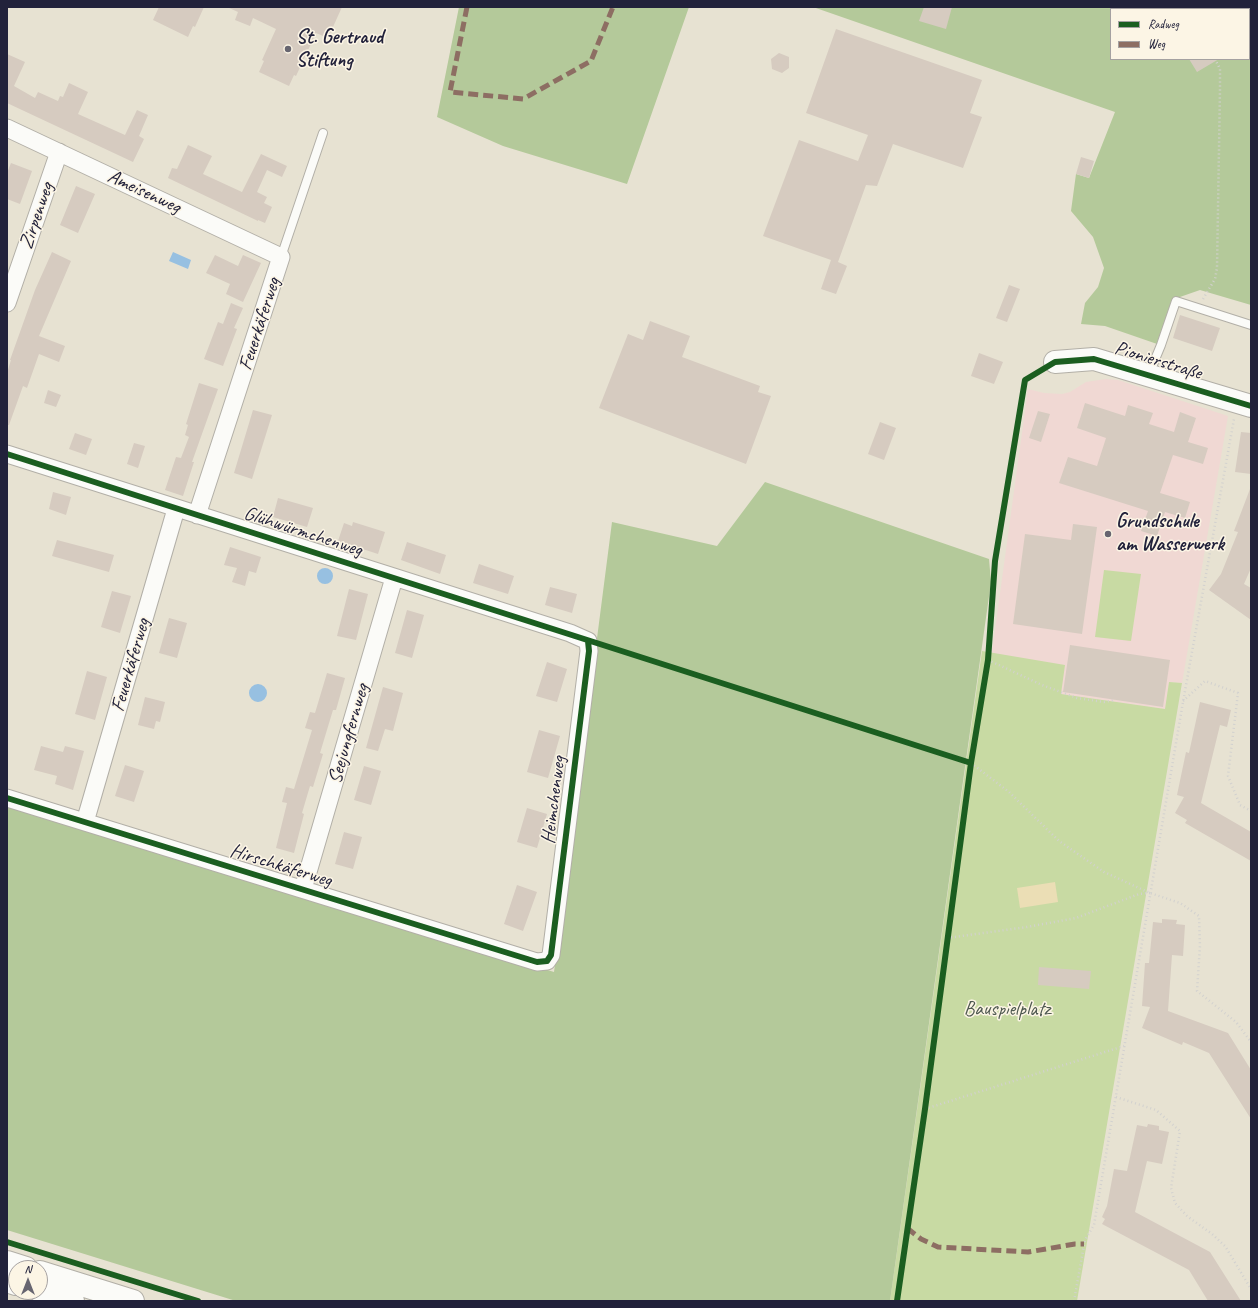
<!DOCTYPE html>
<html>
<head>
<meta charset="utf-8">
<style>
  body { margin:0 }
  #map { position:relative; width:1258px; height:1308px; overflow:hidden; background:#e7e2d2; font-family:Caveat,sans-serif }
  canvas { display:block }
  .frame { position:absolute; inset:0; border:8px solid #22223b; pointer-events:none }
  .legend { position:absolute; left:1110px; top:8px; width:140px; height:52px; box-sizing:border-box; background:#fcf5e5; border:1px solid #a5a1a1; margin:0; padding:5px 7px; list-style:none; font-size:12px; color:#22223b }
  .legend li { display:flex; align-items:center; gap:8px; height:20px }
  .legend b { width:20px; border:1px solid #a5a1a1 }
  .north { position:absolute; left:8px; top:1260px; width:40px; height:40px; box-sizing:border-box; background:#fcf5e5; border:1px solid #a5a1a1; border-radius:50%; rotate:0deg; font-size:11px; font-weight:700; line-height:16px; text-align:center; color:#22223b }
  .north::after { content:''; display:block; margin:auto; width:14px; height:18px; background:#676570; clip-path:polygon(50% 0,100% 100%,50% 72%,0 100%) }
</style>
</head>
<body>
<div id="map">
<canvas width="1258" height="1308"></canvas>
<div class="frame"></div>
<ul class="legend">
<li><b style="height:5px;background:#1b5e20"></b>Radweg</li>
<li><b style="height:5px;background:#8d6e63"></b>Weg</li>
</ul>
<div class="north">N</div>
</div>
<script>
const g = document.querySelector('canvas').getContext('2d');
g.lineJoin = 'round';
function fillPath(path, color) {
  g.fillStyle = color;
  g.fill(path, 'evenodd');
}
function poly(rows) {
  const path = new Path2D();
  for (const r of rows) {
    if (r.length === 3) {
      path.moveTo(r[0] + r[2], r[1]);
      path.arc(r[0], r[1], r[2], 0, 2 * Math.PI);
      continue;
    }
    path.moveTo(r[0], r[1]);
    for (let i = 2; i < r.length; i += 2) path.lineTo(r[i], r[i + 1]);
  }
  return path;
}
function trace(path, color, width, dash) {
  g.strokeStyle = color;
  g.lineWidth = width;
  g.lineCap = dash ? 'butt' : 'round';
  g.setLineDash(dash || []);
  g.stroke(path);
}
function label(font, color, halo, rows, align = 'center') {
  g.font = font + ' Caveat,sans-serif';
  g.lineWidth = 3;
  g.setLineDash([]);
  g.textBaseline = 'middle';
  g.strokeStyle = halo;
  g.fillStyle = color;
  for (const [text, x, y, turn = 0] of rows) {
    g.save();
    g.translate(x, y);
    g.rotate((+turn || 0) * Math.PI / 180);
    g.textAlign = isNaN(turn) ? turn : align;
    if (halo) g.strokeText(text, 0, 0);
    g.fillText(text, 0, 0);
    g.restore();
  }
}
fillPath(poly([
  [1106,379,1118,380,1228,416,1182,683,1169,682,1165,709,1060,694,992,652,1028,389,1044,393,1062,394,1070,392,1086,382]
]), '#f0d8d3');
fillPath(poly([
  [1104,570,1141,574,1131,641,1095,637],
  [982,651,1065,665,1061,694,1165,709,1169,682,1182,683,1077,1301,890,1301]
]), '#c8daa3');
fillPath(poly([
  [459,7,689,7,627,184,503,146,437,117],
  [813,7,1251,7,1251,305,1200,290,1177,298,1160,345,1105,326,1081,324,1085,303,1098,287,1104,268,1093,237,1071,211,1076,174,1089,178,1115,112],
  [1111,9,1249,9,1249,59,1111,59],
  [765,482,989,559,991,582,890,1301,236,1301,7,1230,7,805,554,972,612,522,717,546]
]), '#b4c99a');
fillPath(poly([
  [1055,882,1058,902,1020,908,1017,888]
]), '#ebdeb5');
fillPath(poly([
  [173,252,191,260,188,269,169,261],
  [325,576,8],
  [258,693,9]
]), '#97c0e1');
fillPath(poly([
  [159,7,204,7,195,27,193,26,188,37,153,20],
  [227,7,342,7,328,38,316,33,296,76,294,75,289,86,259,72,264,61,262,60,276,29,253,18,250,26,235,20,238,12],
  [924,7,952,7,946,29,919,21],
  [836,29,982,80,970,113,982,117,963,168,893,144,877,186,866,185,838,262,847,266,836,294,821,289,831,260,763,236,799,140,858,161,868,135,806,113],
  [779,53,789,57,789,68,782,73,772,69,771,59],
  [7,54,25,62,14,86,35,98,38,92,58,101,60,96,63,97,69,83,88,92,78,114,125,135,137,110,148,115,139,136,144,139,133,162,7,103],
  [1189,59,1219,59,1197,72],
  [188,145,212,156,203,174,242,192,261,154,287,166,282,177,267,170,257,192,267,197,264,203,272,207,265,223,258,220,258,221,168,178,172,168,177,169],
  [1081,157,1094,161,1089,178,1076,174],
  [11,163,32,171,20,204,7,199,7,173],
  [76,186,95,194,78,233,60,225],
  [52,252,71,261,39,336,65,346,59,362,39,354,27,388,23,386,9,425,7,425,7,373,11,360,10,360,35,290],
  [215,255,238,266,243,255,261,263,243,302,226,294,230,284,206,273],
  [1009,285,1020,289,1007,322,996,318],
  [231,303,243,308,234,328,237,329,223,366,204,359,218,322,223,324],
  [1180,315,1220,328,1212,351,1173,338],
  [650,321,690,336,682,357,760,386,758,392,771,396,746,464,599,408,628,334,643,340],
  [979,353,1003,362,994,384,971,376],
  [199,383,218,389,192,462,194,462,183,496,165,490,176,457,181,458,189,437,185,435,188,425,186,424],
  [48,390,61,395,56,407,44,403],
  [1085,403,1125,416,1128,405,1153,413,1149,424,1174,432,1180,412,1196,418,1188,442,1208,448,1203,464,1173,455,1160,493,1190,502,1185,518,1165,512,1157,536,1141,531,1148,511,1059,483,1068,457,1097,466,1106,438,1077,428],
  [253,410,272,415,252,479,234,473],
  [1038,411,1050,414,1041,442,1029,438],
  [880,422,896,428,884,460,868,454],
  [1241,432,1251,433,1251,474,1235,472],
  [75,433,92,439,86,455,69,449],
  [134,443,145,446,138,468,127,464],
  [1250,489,1251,568,1244,584,1251,588,1251,620,1209,590,1221,574,1238,532,1234,531],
  [53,492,71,497,66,515,49,509],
  [278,498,313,508,307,527,273,517],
  [353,522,385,532,378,554,338,541,344,523,352,526],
  [1073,524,1097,527,1082,634,1013,624,1025,534,1071,540],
  [57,540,114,555,109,572,52,556],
  [407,542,446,555,440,574,401,560],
  [230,547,261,557,256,573,249,571,245,586,232,582,237,568,224,565],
  [479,564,514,576,508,594,473,583],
  [550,587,577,594,572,613,545,605],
  [349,589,368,594,356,640,337,636],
  [112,591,131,596,120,633,101,627],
  [407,610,424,615,412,658,395,653],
  [169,618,187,623,177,658,159,653],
  [1070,645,1170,660,1163,707,1063,692],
  [547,662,567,669,557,702,536,696],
  [87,671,107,677,95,720,75,714],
  [327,673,345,678,336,710,333,710,320,753,323,754,313,787,310,786,302,813,304,814,294,853,276,848,287,803,282,802,286,787,294,789,312,730,305,728,310,712,315,713],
  [383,687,403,693,393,731,385,729,378,751,366,748],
  [145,697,165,702,160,722,156,721,154,729,138,725],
  [1200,702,1231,710,1227,727,1220,725,1201,803,1251,832,1251,861,1185,823,1187,820,1175,813,1184,797,1177,795,1186,752,1189,753],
  [539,730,560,736,548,778,527,772],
  [41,746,63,752,65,746,84,751,73,790,55,784,57,776,34,770],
  [125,765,144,771,134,802,115,796],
  [364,766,381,771,371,805,354,800],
  [527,808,547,814,537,848,517,842],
  [344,832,362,837,353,869,335,864],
  [517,885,537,892,523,931,504,924],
  [1162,919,1177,920,1176,924,1185,925,1183,956,1172,955,1168,1011,1228,1033,1251,1070,1251,1119,1209,1053,1183,1042,1182,1045,1142,1028,1150,1007,1142,1006,1145,963,1149,963,1153,922,1162,923],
  [1039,967,1091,971,1089,989,1038,985],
  [1148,1124,1159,1126,1159,1130,1169,1132,1162,1164,1147,1161,1135,1212,1210,1252,1241,1301,1208,1301,1189,1270,1102,1224,1105,1219,1102,1217,1107,1206,1114,1169,1127,1171,1137,1125,1147,1127]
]), '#d6cbc0');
const lane = poly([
  [281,257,323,133],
  [1149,374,1161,345,1176,301,1251,325]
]);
const street = poly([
  [7,128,281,257,197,515],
  [7,303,59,152],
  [7,454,570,633,588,641,589,651,551,955,547,961,537,962,7,798],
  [85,822,176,509],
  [303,889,394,578]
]);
const secondary = poly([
  [1055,362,1094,359,1251,406],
  [7,1262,26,1268],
  [40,1272,133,1301],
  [7,1281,16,1284],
  [40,1291,73,1301]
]);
trace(lane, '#b2afa7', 10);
trace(street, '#b2afa7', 19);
trace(secondary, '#b2afa7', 24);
trace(poly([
  [1187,7,1188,9],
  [1203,299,1215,279,1217,268,1220,89,1220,69,1215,59],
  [988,660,1042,685,1077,698,1104,702,1115,700],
  [1183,701,1205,681,1238,693,1228,776,1240,805,1251,811],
  [971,763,1009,792,1059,841,1104,872,1150,893,1180,903,1199,916,1200,946,1197,991,1236,1022,1251,1042],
  [947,938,1027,927,1076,918,1139,894,1150,893],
  [1116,1097,1156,1110,1180,1131,1171,1188,1175,1203,1187,1216,1212,1234,1225,1246,1251,1289],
  [925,1109,1124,1046],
  [1074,1301,1085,1240,1094,1225,1183,702,1234,419]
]), '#d2d1cf', 2.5, [1, 3]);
trace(lane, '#fbfbf8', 8);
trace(street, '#fbfbf8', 17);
trace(secondary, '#fbfbf8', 22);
trace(poly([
  [467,7,450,92,523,99,591,61,613,7],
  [907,1228,921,1239,938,1247,1028,1252,1075,1244,1084,1244]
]), '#8d6e63', 5, [10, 5]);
trace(poly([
  [7,454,971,763],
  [7,798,537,962,547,961,551,955,589,651,588,641],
  [7,1242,198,1301],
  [897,1301,925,1109,971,763,988,660,995,561,1025,380,1055,362,1094,359,1251,406]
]), '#1b5e20', 6);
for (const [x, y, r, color] of [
  [288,49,4,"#676570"],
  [1108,534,4,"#676570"]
]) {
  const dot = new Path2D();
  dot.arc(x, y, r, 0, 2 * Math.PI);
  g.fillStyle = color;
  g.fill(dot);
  trace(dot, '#fcf5e5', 1.5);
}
label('bold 20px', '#22223b', '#fcf5e5', [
  ["St. Gertraud",296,38],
  ["Stiftung",296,61],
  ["Grundschule",1116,522],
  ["am Wasserwerk",1116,545]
], 'left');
label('20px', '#22223b', '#fcf5e5', [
  ["Ameisenweg",144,192,25],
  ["Zirpenweg",37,216,-71],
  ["Feuerkäferweg",260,324,-72],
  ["Pionierstraße",1158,361,17],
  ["Glühwürmchenweg",303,532,18],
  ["Feuerkäferweg",131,665,-74],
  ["Seejungfernweg",349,734,-74],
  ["Heimchenweg",554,800,-83],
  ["Hirschkäferweg",281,866,17]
]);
label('20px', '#4c574e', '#fcf5e5', [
  ["Bauspielplatz",1007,1010]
]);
</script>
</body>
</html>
